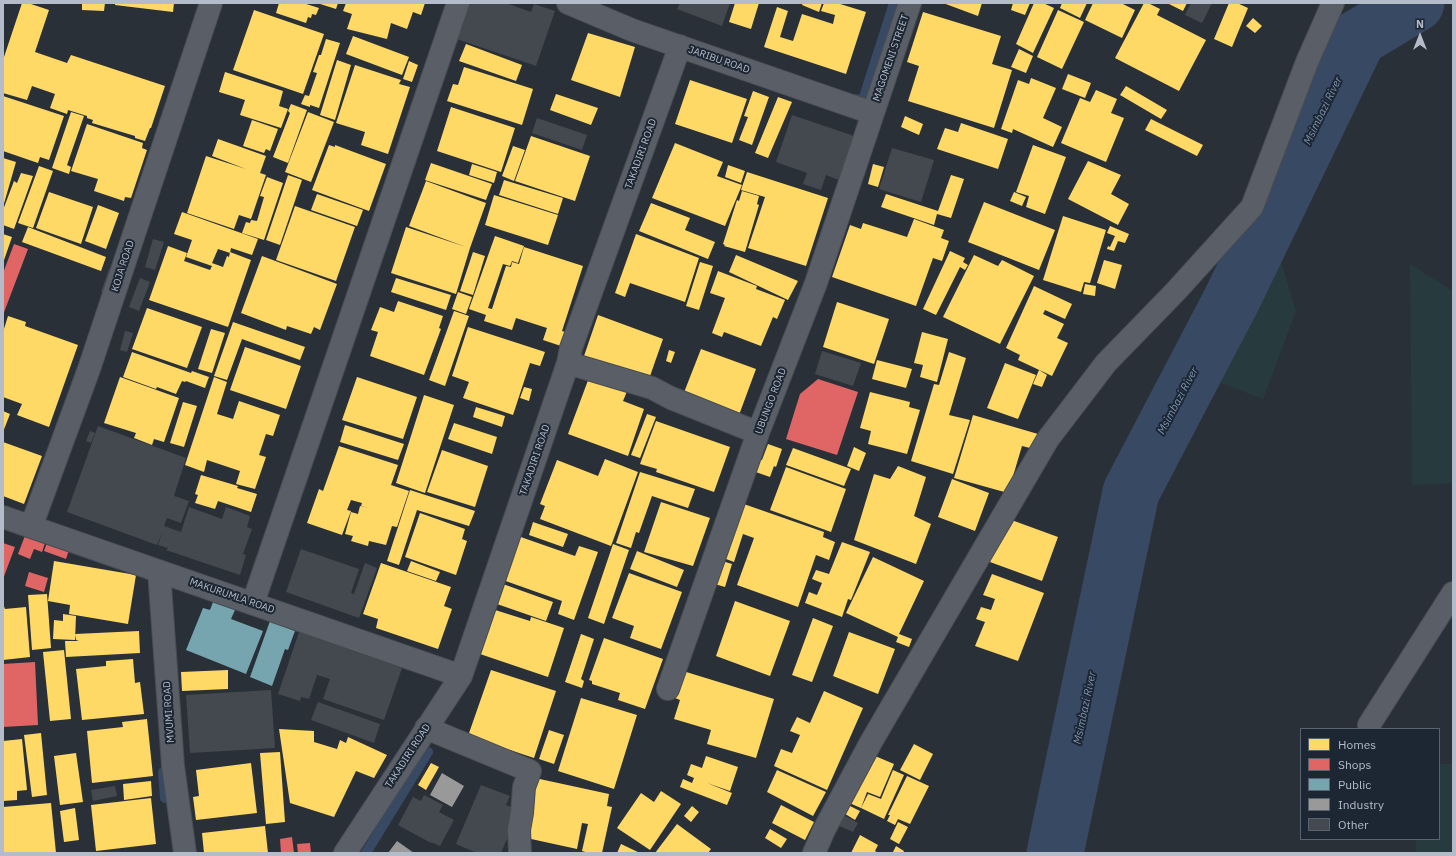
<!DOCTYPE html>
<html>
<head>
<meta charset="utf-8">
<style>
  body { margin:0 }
  #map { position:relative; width:1456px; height:856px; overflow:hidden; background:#2a3038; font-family:"IBM Plex Sans",sans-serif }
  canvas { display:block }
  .frame { position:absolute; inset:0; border:4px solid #b4bcc9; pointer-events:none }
  .legend { position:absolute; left:1300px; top:728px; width:140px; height:112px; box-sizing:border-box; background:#1d2633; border:1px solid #59626f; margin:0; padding:5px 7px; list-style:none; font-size:12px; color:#b4bcc9 }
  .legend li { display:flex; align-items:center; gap:8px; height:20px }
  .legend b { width:20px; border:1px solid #59626f }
  .north { position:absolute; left:1400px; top:16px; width:40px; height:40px; -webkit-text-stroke:3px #1d2633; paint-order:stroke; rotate:0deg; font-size:11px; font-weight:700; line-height:16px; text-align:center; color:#b4bcc9 }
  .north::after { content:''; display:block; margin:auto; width:14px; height:18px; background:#b4bcc9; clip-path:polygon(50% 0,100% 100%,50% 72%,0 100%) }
</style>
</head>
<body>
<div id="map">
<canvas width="1456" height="856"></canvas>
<div class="frame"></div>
<ul class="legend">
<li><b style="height:11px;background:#ffd966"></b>Homes</li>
<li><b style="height:11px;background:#e06666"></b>Shops</li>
<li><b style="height:11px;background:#76a5af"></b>Public</li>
<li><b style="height:11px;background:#999"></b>Industry</li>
<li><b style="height:11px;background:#444950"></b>Other</li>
</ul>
<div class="north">N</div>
</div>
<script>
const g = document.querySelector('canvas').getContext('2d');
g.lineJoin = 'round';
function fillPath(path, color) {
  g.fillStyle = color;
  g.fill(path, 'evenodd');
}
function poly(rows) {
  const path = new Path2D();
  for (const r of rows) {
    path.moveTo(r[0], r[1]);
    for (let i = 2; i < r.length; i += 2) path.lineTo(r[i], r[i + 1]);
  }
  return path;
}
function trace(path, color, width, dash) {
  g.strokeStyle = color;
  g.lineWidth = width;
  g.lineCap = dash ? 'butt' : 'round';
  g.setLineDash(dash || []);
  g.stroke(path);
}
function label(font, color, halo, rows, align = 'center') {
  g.font = font + ' "IBM Plex Sans",sans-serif';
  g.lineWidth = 4;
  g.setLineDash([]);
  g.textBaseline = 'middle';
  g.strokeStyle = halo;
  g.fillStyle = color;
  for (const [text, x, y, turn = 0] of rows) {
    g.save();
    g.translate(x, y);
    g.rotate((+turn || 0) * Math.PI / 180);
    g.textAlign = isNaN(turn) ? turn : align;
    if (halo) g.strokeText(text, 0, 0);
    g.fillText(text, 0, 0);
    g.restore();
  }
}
fillPath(poly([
  [1281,261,1296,311,1263,399,1218,382],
  [1410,264,1453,291,1453,483,1412,485],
  [1439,764,1453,764,1453,853,1416,853,1416,839,1439,839]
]), '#273a3e');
fillPath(poly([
  [22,3,28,3,49,10,35,52,67,63,71,55,165,86,151,128,150,128,145,141,135,138,135,136,92,123,93,120,87,118,87,116,68,110,67,114,50,108,55,94,32,86,27,100,3,93,3,60],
  [82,3,105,3,104,11,82,10],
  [115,3,174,3,173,12,115,5],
  [279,3,303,3,319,8,316,15,312,14,311,18,308,17,306,23,276,13],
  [317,3,338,3,336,9],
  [346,3,425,3,421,15,413,12,407,29,391,23,387,39,347,29,352,14,343,11],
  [735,3,759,3,751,29,729,22],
  [803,3,822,3,819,12,802,5],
  [824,3,837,3,866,12,846,74,764,47,777,7,788,11,780,37,793,41,802,14,833,24,835,15,821,11],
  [943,3,982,3,978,16],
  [1013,3,1030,3,1025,15,1011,10],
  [1034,3,1043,3,1054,8,1033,53,1016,44],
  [1062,3,1087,3,1080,18,1060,8],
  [1093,3,1121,3,1135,10,1122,38,1085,20],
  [1144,3,1148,3,1160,9,1157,15,1206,40,1179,91,1115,58],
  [1170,3,1187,3,1183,11,1169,4],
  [1229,3,1237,3,1248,8,1232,47,1214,39],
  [254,10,324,34,303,94,233,70],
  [1058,10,1084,22,1062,69,1037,57],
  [923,12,1001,36,992,64,1012,70,994,128,908,101,919,66,907,62],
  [1253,18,1262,26,1255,33,1246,26],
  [588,33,635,47,620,97,571,80],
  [353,36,409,57,402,75,346,54],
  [326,39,340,43,319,108,310,105,310,107,301,104,305,95,309,96,317,73,313,72,319,55,321,55],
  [466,44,522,65,516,81,459,61],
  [1019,49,1033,56,1026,73,1011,67],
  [337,60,351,65,335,120,320,115],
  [409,61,418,65,412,82,403,79],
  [355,65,401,80,399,84,410,87,388,154,361,145,365,132,336,123],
  [464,67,533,89,522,125,447,101,453,84,458,85],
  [225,72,283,91,279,106,288,109,281,128,240,115,245,100,219,92],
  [1068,74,1091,83,1085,98,1062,89],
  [1031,78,1056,88,1043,118,1062,127,1053,147,1013,129,1012,133,1001,129,1018,80,1029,84],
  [690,80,747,99,732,143,675,124],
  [1126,86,1167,110,1161,119,1120,95],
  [1096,90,1117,99,1111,113,1124,118,1106,162,1061,143,1080,98,1090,102],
  [753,91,769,97,752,145,739,140,748,117,744,116],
  [556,94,598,108,591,125,550,110],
  [3,96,64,116,49,160,40,157,38,163,3,151],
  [778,97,792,102,768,158,755,153],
  [291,104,307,110,288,163,273,157,290,113,288,111],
  [451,107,515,128,501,172,437,151],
  [71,112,84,116,67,165,71,167,69,174,52,168],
  [308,112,334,122,311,182,285,172],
  [905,116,923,124,919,135,901,127],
  [1151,119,1203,145,1197,156,1145,130],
  [252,120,278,129,270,151,266,149,264,153,243,146],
  [961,123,1008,139,998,169,937,149,945,128,958,132],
  [87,124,143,143,142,148,147,150,131,198,125,197,124,201,94,191,98,179,71,171],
  [531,136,590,156,575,201,515,181],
  [218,139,266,156,260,173,266,175,251,219,239,215,234,229,187,213,206,156,246,169,212,156],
  [675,143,723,162,717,176,742,185,725,226,652,198],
  [329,145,335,147,335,145,386,164,369,211,312,190],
  [1033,145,1066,157,1045,214,1026,207,1029,196,1016,192],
  [513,146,525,150,514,181,502,176],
  [3,158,16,162,3,207],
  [1088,161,1121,175,1111,194,1129,204,1118,225,1068,199],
  [431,163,492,184,486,200,425,180],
  [472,164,497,172,494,183,469,175],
  [873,164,884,167,878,187,868,184],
  [728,165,745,171,741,183,725,177],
  [39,166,53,171,33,228,18,223],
  [747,172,828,198,806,266,748,248,765,197,741,190],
  [21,173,33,176,14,229,3,225,3,210,14,181,17,183],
  [288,175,302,180,280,245,266,240],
  [951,175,964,179,951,218,937,214,934,225,881,207,886,194,938,211],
  [267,177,283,183,264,240,242,233,246,222,250,223,251,220,257,221,264,197,260,196],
  [504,180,563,198,558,214,499,195],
  [426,181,486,203,470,248,456,294,391,273,406,227,466,247,409,226],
  [742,191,759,196,757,204,759,205,745,252,724,246,725,245,723,244,737,200,739,201],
  [49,192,93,207,81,244,36,228],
  [1014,192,1026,197,1022,206,1010,201],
  [317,194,363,210,357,226,311,210],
  [494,195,558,215,548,245,485,225],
  [984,202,1055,230,1039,270,968,242],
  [651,203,690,218,685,230,715,242,708,259,639,231],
  [98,205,119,213,106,249,85,241],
  [295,206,355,227,336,281,276,260],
  [182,212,258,239,252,255,231,248,230,253,218,249,212,263,223,267,227,256,229,257,230,252,251,260,228,327,149,300,168,246,187,253,184,261,210,270,212,266,186,257,192,240,174,234],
  [1063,216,1106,230,1090,283,1084,282,1081,292,1043,280],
  [914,219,944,230,941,238,949,241,942,261,933,258,916,306,832,277,850,225,861,229,863,223,907,237],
  [1110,226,1129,234,1125,243,1118,241,1114,251,1107,249,1108,246,1110,247,1115,236,1107,233],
  [28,227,106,257,101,271,22,242],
  [3,234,12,237,3,263],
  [636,234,699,258,685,302,630,283,625,297,615,293],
  [495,236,524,246,518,263,512,261,510,266,503,264,488,308,492,309,506,266,511,267,512,262,519,264,524,247,583,266,562,331,565,332,561,346,543,340,547,328,516,318,512,330,484,321,486,315,469,309],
  [950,251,965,258,963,262,968,265,965,270,960,267,936,315,923,309],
  [473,252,485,256,473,295,460,291],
  [736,255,798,281,788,300,729,272],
  [974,255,998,266,1002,260,1034,276,1000,344,943,317],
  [262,256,337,284,320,330,314,327,311,334,287,326,286,330,241,313],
  [1104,260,1122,265,1115,289,1097,283],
  [700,262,713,266,699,310,686,306],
  [718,271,757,286,756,289,785,300,777,319,773,317,761,346,724,332,722,337,712,333,725,298,710,293],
  [396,278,451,295,446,310,391,292],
  [1085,284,1096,286,1095,296,1083,294],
  [1034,286,1072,304,1065,319,1045,310,1043,314,1064,324,1057,338,1068,343,1052,376,1018,360,1020,355,1006,348],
  [458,292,472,297,466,314,452,309],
  [398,301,443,316,439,328,441,329,424,375,370,356,378,332,371,330,380,307,394,312],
  [837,302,889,319,874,364,823,347],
  [147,308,202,327,187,368,132,349],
  [454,311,469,316,445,386,429,380],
  [598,315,663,339,649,379,584,356],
  [8,316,26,322,25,326,78,345,49,427,17,415,22,404,3,397,3,332],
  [233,322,305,347,300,360,242,339,227,380,214,376],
  [468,327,545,352,540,366,530,363,513,415,463,398,469,382,452,376],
  [211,329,225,333,212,373,198,369],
  [922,332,948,339,937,382,920,377,923,365,914,363],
  [245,347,301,366,286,409,230,390],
  [701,349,756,369,739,415,683,395],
  [669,350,675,352,671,363,666,361],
  [132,352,191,373,192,371,209,377,205,388,186,381,185,382,182,381,176,394,157,387,156,389,123,377],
  [949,352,966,358,949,415,970,420,953,474,911,461,934,384,939,385],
  [877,360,912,369,906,388,872,379],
  [1005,363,1036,375,1018,419,987,408],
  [1039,370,1047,375,1042,387,1033,384],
  [590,375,628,389,623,401,644,409,628,456,568,434],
  [120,377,179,398,164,442,154,439,152,445,134,438,136,433,104,423],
  [214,377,227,382,217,414,233,419,239,401,280,415,273,436,266,434,259,455,266,457,255,489,236,484,240,471,207,460,204,472,185,465],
  [357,377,417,397,403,439,342,420],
  [524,387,532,389,529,401,520,398],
  [870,392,910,402,909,407,920,410,907,454,868,444,871,431,860,428],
  [424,395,454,405,425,493,396,483],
  [183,402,197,406,184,447,170,443],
  [476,407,505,416,502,427,473,417],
  [3,411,10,414,3,432],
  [647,414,656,417,640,458,631,455],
  [973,415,1038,434,1034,449,1022,446,1008,493,954,478],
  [656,421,730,447,714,492,656,472,657,469,640,464],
  [454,423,497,437,492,454,448,439],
  [345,425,404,444,398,460,340,442],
  [3,442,42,456,24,504,3,496],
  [768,444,782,449,776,467,774,466,770,477,750,470,754,457,762,460],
  [339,446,398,465,391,485,409,491,397,527,392,526,386,545,369,541,368,546,351,541,353,536,345,534,351,512,358,514,360,506,369,508,361,506,362,503,351,500,347,510,351,511,342,535,307,523,319,489,323,491],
  [854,447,866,453,859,471,847,466],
  [793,448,851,469,844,486,786,465],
  [442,450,488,466,475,507,427,492],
  [605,459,638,472,611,546,540,519,545,506,540,504,557,460,598,476],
  [898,466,926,477,914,516,931,524,916,564,854,540,874,474,890,479],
  [786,467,846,489,831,532,770,510],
  [640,472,695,489,688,508,652,496,639,533,636,532,631,548,616,543],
  [201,475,238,486,237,488,257,494,251,512,218,501,215,509,195,503,198,495,195,494],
  [952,479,989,493,975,531,938,517],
  [410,490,475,511,469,526,417,510,399,565,387,561],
  [661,502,710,518,693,566,644,552],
  [738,502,824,532,823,537,835,542,829,560,816,555,798,607,737,585,754,538,743,534,734,562,718,556],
  [420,513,465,529,462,539,467,541,456,575,405,557],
  [1006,518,1058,537,1042,581,990,562],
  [533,522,568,534,563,547,529,535],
  [515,535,575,556,579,546,598,552,574,620,558,614,562,601,500,579],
  [842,542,870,552,851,600,848,599,842,617,805,603,809,592,817,595,822,583,812,579,816,570,829,574],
  [613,544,629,550,604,624,588,618],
  [637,551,684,570,677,587,630,569],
  [873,557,924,581,899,634,912,639,909,647,896,642,898,637,846,613],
  [719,560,732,564,725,587,711,583],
  [54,561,136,575,128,624,69,614,70,605,48,601],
  [411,561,440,572,436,581,407,571],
  [381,563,451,587,444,606,452,609,438,649,376,628,378,619,363,614],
  [629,573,682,592,661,649,630,638,634,626,612,618],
  [992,574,1044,593,1018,661,975,646,985,622,976,619,981,607,991,610,995,599,983,595],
  [503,584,553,602,546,621,497,604],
  [47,594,51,648,32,650,28,595],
  [735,601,790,621,770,676,716,656],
  [3,604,5,609,26,607,30,657,3,660],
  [492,609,530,621,531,617,564,628,548,677,477,653],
  [63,614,76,616,75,640,53,639,54,620,63,621],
  [813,618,833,626,812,682,792,675],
  [139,631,140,653,66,657,65,641,79,641,76,640,75,634],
  [849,632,895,649,878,694,833,676],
  [581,634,594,639,581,679,584,681,582,688,565,682],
  [604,638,663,659,645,709,618,700,620,693,592,684,592,681,589,680],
  [64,650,71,719,50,721,43,652],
  [133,659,135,683,140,682,144,714,82,720,76,669,106,666,106,661],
  [228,670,228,689,182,691,181,672],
  [491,670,556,691,534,758,468,736],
  [683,671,774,699,756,758,707,744,711,730,674,719,680,700,675,698],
  [824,691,863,708,827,790,774,766,781,749,792,753,800,735,790,731,797,717,810,723],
  [581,698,637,715,614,789,558,771],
  [147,719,153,776,92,783,87,731,123,727,122,722],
  [279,729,314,731,314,742,337,749,340,740,346,743,348,737,387,755,374,778,356,771,334,817,290,803],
  [549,730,564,735,554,764,539,759],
  [41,733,47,795,32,797,24,735],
  [22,739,27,790,17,791,17,800,3,801,3,741],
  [914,744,933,754,920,780,900,770],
  [280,752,285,822,266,824,260,753],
  [76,753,83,802,60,805,54,756],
  [868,753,894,764,880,797,867,792,861,808,847,802],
  [706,756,738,767,730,791,707,783,732,793,727,805,680,787,683,779,692,783,694,778,687,775,691,764,702,768],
  [251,763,257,813,196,820,193,797,199,796,196,770],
  [431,763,439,767,426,790,418,785],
  [777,770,826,792,813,816,767,792],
  [893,770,904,775,884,819,861,808,868,794,881,799],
  [907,776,929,786,910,824,898,819,895,825,887,821,890,815,888,815],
  [535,778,609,794,607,806,612,807,602,853,589,853,582,851,588,824,582,823,577,849,522,837],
  [151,781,152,796,124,800,123,784],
  [661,791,681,804,650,850,617,828,641,793,654,802],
  [151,798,156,844,96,851,91,805],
  [51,803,56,853,3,853,3,807],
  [846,804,860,811,855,820,842,812],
  [781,805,814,822,805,840,772,823],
  [692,806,699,812,691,822,684,816],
  [75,808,79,840,64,842,60,811],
  [898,822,908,827,899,844,890,839],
  [677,824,711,849,708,853,655,853],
  [265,826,268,853,204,853,202,833],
  [770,829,787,839,781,848,765,838],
  [860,835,878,845,875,851,878,853,851,853],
  [621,844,640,853,617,853],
  [896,846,904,851,903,853,893,852]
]), '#ffd966');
fillPath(poly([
  [14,244,28,249,3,315,3,273],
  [818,379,858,392,837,455,786,439,800,394],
  [26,533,46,540,42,552,34,549,30,559,18,554],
  [48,540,70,547,66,559,44,551],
  [3,543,15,547,3,579],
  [29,572,48,578,44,592,25,586],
  [35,662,38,725,3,727,3,664],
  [292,837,294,853,281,853,280,839],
  [310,843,311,853,298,853,297,844]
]), '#e06666');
fillPath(poly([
  [213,602,235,610,231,619,263,631,246,674,186,650,203,608,210,610],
  [270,621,295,631,288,650,285,649,272,686,250,677]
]), '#76a5af');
fillPath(poly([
  [442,773,464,786,452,807,430,795],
  [397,841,414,853,388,853]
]), '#999');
trace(poly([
  [852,99,863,100,894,3],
  [163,772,165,798],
  [366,853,428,752]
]), '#384963', 10);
trace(poly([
  [1055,853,1131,492,1232,299,1358,38,1416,3]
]), '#384963', 57);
fillPath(poly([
  [470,3,506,3,531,12,534,4,555,11,536,66,457,39],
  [680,3,730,3,722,26,677,9],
  [1191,3,1212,3,1202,23,1185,15],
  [792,115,854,136,839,180,826,175,821,190,803,184,807,173,776,162],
  [537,118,587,135,582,150,532,133],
  [892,148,934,160,921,202,879,189],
  [153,239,164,242,155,270,145,267],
  [109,269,117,272,110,295,101,292],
  [140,278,150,282,139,311,129,307],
  [125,331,133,333,127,352,120,350],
  [822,351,861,363,853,386,815,374],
  [98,426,186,458,174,496,189,501,181,523,167,518,164,526,181,532,189,507,222,519,226,507,250,516,247,527,252,529,243,554,246,555,240,575,166,550,168,548,158,545,163,530,157,545,67,512],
  [90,431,95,433,91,443,86,441],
  [301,549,359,569,351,593,354,594,365,563,377,568,359,618,286,592],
  [299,632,402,668,384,720,323,699,330,679,317,675,309,699,301,697,300,701,278,694],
  [271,690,275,748,190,753,186,695],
  [318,702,380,724,374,743,311,720],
  [481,785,510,796,506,805,519,811,501,853,477,853,456,844],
  [115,786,117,796,93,801,91,790],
  [424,795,443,805,439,812,454,820,440,846,431,842,431,843,398,825,413,797,421,801],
  [838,812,858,823,853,832,832,823]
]), '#444950');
const minor = poly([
  [568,3,632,30,872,113],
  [568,363,652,388,671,398,758,433],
  [3,517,461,676],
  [31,527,89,369,211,3],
  [159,571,173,766,185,853],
  [253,603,458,3],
  [668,689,758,433,816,283,910,3],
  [1369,725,1453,593],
  [426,728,530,771,524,787,522,813,519,830,520,853],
  [345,853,461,676,568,363,571,348,680,46],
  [814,853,824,830,871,742,1048,439,1106,363,1176,291,1252,207,1307,62,1333,3]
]);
trace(minor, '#484c53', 24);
trace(minor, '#5a5e66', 22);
label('10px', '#b4bcc9', '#1d2633', [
  ["MAGOMENI STREET",891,58,-71],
  ["JARIBU ROAD",719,60,19],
  ["TAKADIRI ROAD",641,154,-70],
  ["KOJA ROAD",123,266,-72],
  ["UBUNGO ROAD",771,401,-69],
  ["TAKADIRI ROAD",535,460,-71],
  ["MAKURUMLA ROAD",232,596,19],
  ["MVUMI ROAD",169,712,-94],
  ["TAKADIRI ROAD",408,756,-57]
]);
label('italic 11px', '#7c92b1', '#1d2633', [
  ["Msimbazi River",1323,111,-64],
  ["Msimbazi River",1178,401,-62],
  ["Msimbazi River",1085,708,-78]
]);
</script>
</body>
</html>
